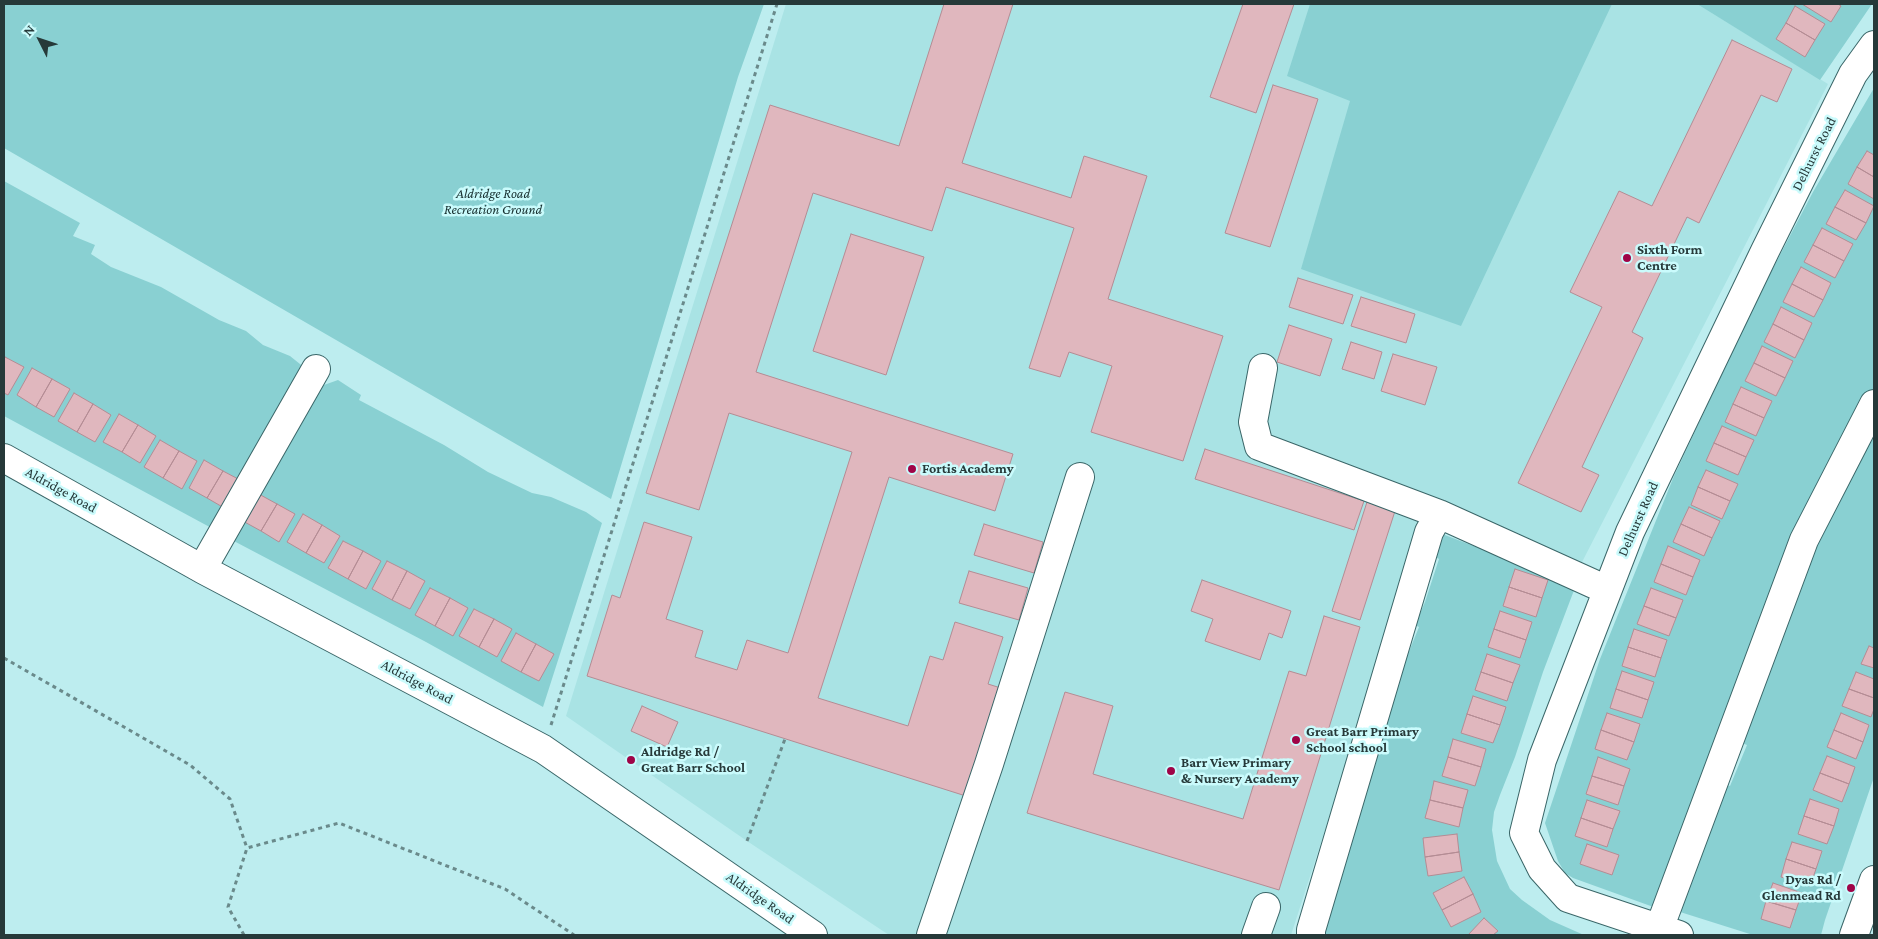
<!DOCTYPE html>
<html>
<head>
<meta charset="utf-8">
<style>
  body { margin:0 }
  #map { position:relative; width:1878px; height:939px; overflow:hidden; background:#bdedef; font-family:"Crimson Pro",serif }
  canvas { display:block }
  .frame { position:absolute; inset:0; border:5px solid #263939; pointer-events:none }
  .north { position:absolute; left:15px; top:15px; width:50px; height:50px; -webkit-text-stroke:4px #cafbfc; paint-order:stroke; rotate:311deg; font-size:14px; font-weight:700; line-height:20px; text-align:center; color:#263939 }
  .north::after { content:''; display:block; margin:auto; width:18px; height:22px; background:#263939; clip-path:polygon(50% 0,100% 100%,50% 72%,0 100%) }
</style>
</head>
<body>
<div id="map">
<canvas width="1878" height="939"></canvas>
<div class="frame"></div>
<div class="north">N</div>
</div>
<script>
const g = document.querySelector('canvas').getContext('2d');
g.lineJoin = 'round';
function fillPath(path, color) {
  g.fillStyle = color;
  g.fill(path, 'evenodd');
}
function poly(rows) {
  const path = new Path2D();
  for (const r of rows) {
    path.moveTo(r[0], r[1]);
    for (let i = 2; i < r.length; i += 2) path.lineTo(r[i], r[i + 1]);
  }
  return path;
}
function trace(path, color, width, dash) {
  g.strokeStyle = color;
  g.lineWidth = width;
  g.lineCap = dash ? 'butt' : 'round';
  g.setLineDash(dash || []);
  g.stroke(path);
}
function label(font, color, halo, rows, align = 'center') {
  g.font = font + ' "Crimson Pro",serif';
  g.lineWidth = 5;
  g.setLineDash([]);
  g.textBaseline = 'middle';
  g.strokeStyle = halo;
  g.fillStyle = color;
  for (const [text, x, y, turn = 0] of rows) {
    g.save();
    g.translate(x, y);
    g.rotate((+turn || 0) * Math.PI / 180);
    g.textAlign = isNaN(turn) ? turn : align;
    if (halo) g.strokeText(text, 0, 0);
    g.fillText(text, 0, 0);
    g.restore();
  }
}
fillPath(poly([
  [786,4,1697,4,1828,84,1581,564,1426,519,1291,935,889,935,747,841,566,716]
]), '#a9e3e4');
fillPath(poly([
  [4,4,764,4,738,77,611,499,4,148],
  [1310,4,1612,4,1461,326,1301,269,1350,101,1287,76],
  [1697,4,1872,4,1820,80],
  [1874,88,1874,387,1659,909,1573,878,1565,873,1558,861,1545,823,1600,659,1674,476,1760,293,1813,192],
  [4,181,80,223,73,236,95,245,91,254,111,267,161,287,219,320,246,331,263,345,290,356,305,368,217,531,4,416],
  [338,380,361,395,359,400,444,445,488,472,532,493,551,497,586,512,602,523,543,707,426,642,230,539,310,390],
  [1874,432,1874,777,1825,920,1821,935,1753,935,1677,911,1727,785,1730,786,1747,745,1742,743,1825,525,1856,465,1869,444],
  [1437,532,1576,585,1543,672,1515,757,1500,795,1494,812,1492,830,1497,861,1510,889,1522,900,1550,920,1584,935,1319,935,1394,688,1419,627,1415,625,1425,602,1439,559,1429,553]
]), '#89d0d2');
const building = poly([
  [944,4,1013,4,962,163,1071,198,1084,156,1147,176,1108,299,1223,336,1183,461,1091,432,1112,366,1069,352,1060,377,1029,368,1074,228,946,187,932,231,813,193,756,372,1013,454,995,511,889,477,818,698,908,726,930,656,943,660,955,622,1003,637,988,684,1004,689,969,797,587,676,612,595,620,598,644,522,692,537,666,619,703,631,695,657,737,670,747,640,788,653,852,452,729,413,699,510,646,493,770,105,899,146,944,4],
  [1243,4,1294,4,1256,113,1210,97,1243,4],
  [1802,4,1838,4,1841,6,1831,22,1802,4],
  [1795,6,1825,24,1815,40,1786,23,1795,6],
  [1786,23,1815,40,1805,57,1776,39,1786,23],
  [1732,40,1792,69,1777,102,1761,95,1699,223,1687,217,1632,332,1643,338,1582,467,1599,475,1581,512,1518,483,1602,307,1570,292,1619,191,1652,206,1732,40],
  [1273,85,1318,99,1270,247,1225,233,1273,85],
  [1867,151,1874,155,1874,177,1857,167,1867,151],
  [1857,167,1874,177,1874,199,1848,184,1857,167],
  [1845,190,1874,206,1866,223,1835,207,1845,190],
  [1835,207,1866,223,1856,240,1826,224,1835,207],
  [1822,228,1853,244,1844,261,1813,245,1822,228],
  [851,234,924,257,886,375,813,351,851,234],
  [1813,245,1844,261,1835,278,1804,262,1813,245],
  [1801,267,1831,283,1823,300,1792,284,1801,267],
  [1298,278,1353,295,1343,324,1289,307,1298,278],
  [1792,284,1823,300,1814,317,1783,302,1792,284],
  [1361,297,1415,314,1406,343,1351,326,1361,297],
  [1781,307,1812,323,1804,340,1773,324,1781,307],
  [1773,324,1804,340,1795,358,1764,342,1773,324],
  [1289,325,1332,339,1320,376,1277,362,1289,325],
  [1351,342,1382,352,1374,379,1342,369,1351,342],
  [1762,346,1793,361,1785,378,1754,363,1762,346],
  [1393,354,1437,367,1425,405,1381,391,1393,354],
  [5,357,24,367,8,395,4,393,4,360,5,357],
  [1754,363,1785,378,1776,396,1745,381,1754,363],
  [32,368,52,379,36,407,17,395,32,368],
  [52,379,70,389,54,417,36,407,52,379],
  [1741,387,1772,401,1764,418,1733,404,1741,387],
  [74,393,93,404,77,432,58,421,74,393],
  [93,404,111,415,95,442,77,432,93,404],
  [1733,404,1764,418,1756,436,1725,422,1733,404],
  [119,414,138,425,122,452,103,442,119,414],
  [138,425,156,436,140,463,122,452,138,425],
  [1722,426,1754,440,1746,457,1714,443,1722,426],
  [160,440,179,451,163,478,144,467,160,440],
  [1714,443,1746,457,1738,475,1706,461,1714,443],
  [1205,449,1364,501,1354,530,1195,479,1205,449],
  [179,451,197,461,182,489,163,478,179,451],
  [204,460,223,471,207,498,189,488,204,460],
  [1706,470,1738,484,1730,501,1698,487,1706,470],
  [223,471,242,481,226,509,207,498,223,471],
  [1698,487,1730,501,1722,519,1691,505,1698,487],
  [257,493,277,504,261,531,241,520,257,493],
  [1367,502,1395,511,1360,620,1332,611,1367,502],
  [277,504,295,514,279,542,261,531,277,504],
  [1689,507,1720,521,1712,538,1681,524,1689,507],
  [303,514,322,525,306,553,287,542,303,514],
  [984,524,1043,542,1034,573,974,555,984,524],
  [1681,524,1712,538,1704,556,1673,542,1681,524],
  [322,525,340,536,324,563,306,553,322,525],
  [343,541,363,551,348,579,328,568,343,541],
  [1668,546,1700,560,1693,577,1661,564,1668,546],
  [363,551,381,561,366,589,348,579,363,551],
  [387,561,407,571,392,600,372,589,387,561],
  [1661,564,1693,577,1686,595,1654,582,1661,564],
  [1515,569,1548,580,1542,598,1509,587,1515,569],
  [407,571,425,581,410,609,392,600,407,571],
  [969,571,1028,588,1019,620,959,603,969,571],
  [1202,580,1291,611,1282,638,1269,633,1260,660,1205,641,1213,619,1191,611,1202,580],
  [1509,587,1542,598,1536,617,1503,606,1509,587],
  [430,588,450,598,435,626,415,615,430,588],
  [1651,588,1683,600,1676,618,1644,606,1651,588],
  [450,598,468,608,453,636,435,626,450,598],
  [1644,606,1676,618,1669,636,1637,624,1644,606],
  [474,609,494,619,479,647,459,636,474,609],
  [1500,611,1532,622,1526,640,1494,629,1500,611],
  [1324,616,1360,627,1279,890,1027,813,1065,692,1113,706,1093,774,1243,819,1289,671,1306,676,1324,616],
  [494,619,512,629,497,657,479,647,494,619],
  [1494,629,1526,640,1520,658,1488,647,1494,629],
  [1634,629,1667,640,1661,658,1628,647,1634,629],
  [516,633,536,644,521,672,501,661,516,633],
  [536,644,554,654,539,681,521,672,536,644],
  [1869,646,1874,648,1874,668,1861,664,1869,646],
  [1628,647,1661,658,1655,677,1622,666,1628,647],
  [1487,654,1520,665,1513,683,1481,672,1487,654],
  [1622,671,1654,682,1648,700,1616,689,1622,671],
  [1481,672,1513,683,1507,701,1475,690,1481,672],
  [1856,672,1874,679,1874,698,1849,689,1856,672],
  [1616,689,1648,700,1642,718,1610,708,1616,689],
  [1849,689,1874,698,1874,709,1871,717,1842,706,1849,689],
  [1473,696,1506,707,1500,725,1467,714,1473,696],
  [642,706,678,722,667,747,631,731,642,706],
  [1607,713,1640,724,1634,742,1601,730,1607,713],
  [1841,713,1869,725,1863,742,1834,730,1841,713],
  [1467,714,1500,725,1493,743,1461,733,1467,714],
  [1601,730,1634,742,1627,760,1595,749,1601,730],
  [1834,730,1863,742,1856,759,1827,747,1834,730],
  [1453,739,1486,749,1481,767,1448,757,1453,739],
  [1827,756,1855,767,1849,784,1820,773,1827,756],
  [1448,757,1481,767,1475,786,1442,776,1448,757],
  [1598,757,1630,769,1624,786,1592,776,1598,757],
  [1820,773,1849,784,1842,802,1813,790,1820,773],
  [1592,776,1624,786,1618,805,1586,794,1592,776],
  [1434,781,1468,790,1463,808,1430,800,1434,781],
  [1810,799,1839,809,1834,826,1804,816,1810,799],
  [1430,800,1463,808,1459,827,1425,818,1430,800],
  [1587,800,1620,811,1613,829,1581,818,1587,800],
  [1804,816,1834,826,1827,844,1798,834,1804,816],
  [1581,818,1613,829,1607,847,1575,836,1581,818],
  [1457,834,1459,852,1425,857,1423,838,1457,834],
  [1792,842,1822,851,1816,869,1786,859,1792,842],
  [1587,844,1619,855,1612,875,1580,864,1587,844],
  [1459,852,1462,871,1428,876,1425,857,1459,852],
  [1786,859,1816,869,1810,886,1781,877,1786,859],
  [1464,877,1473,894,1442,910,1433,893,1464,877],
  [1773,883,1802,893,1796,910,1766,901,1773,883],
  [1473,894,1481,912,1451,927,1442,910,1473,894],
  [1766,901,1796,910,1790,928,1761,919,1766,901],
  [1484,918,1498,931,1493,935,1468,935,1484,918]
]);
fillPath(building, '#e0b7be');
trace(building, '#b48c94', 1);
const minor = poly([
  [1263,368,1253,422,1259,446,1439,514,1607,590],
  [4,458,202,569,543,749,813,935],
  [202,569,316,369],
  [1659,929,1804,540,1874,404],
  [931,935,989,764,1080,477],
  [1256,935,1266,907],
  [1311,935,1311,930,1429,532,1439,514],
  [1679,935,1568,898,1542,869,1524,833,1542,760,1630,532,1765,251,1853,74,1874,45],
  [1854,935,1874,880]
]);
trace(minor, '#3a6668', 30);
trace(poly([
  [4,658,190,765,230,799,247,848],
  [551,725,777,4],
  [747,841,785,739],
  [244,935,228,907,247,848,339,823,505,889,574,935]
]), '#6a8a8b', 3, [4, 4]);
trace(minor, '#fff', 28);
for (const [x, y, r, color] of [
  [1627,258,5,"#9f0447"],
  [912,469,5,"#9f0447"],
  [1296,740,5,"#9f0447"],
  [631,760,5,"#9f0447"],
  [1171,771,5,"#9f0447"],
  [1851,888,5,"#9f0447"]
]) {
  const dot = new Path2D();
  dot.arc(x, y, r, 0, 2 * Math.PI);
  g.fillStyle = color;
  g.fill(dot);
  trace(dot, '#cafbfc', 2);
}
label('14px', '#263939', '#cafbfc', [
  ["Delhurst Road",1814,154,-63],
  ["Aldridge Road",61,490,29],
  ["Delhurst Road",1638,519,-66],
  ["Aldridge Road",417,682,28],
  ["Aldridge Road",760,898,35]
]);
label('italic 14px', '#172f2f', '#cafbfc', [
  ["Aldridge Road",493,194],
  ["Recreation Ground",493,210]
]);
label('bold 14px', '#263939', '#cafbfc', [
  ["Sixth Form",1637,250],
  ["Centre",1637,266],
  ["Fortis Academy",922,469],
  ["Great Barr Primary",1306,732],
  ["School school",1306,748],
  ["Aldridge Rd /",641,752],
  ["Great Barr School",641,768],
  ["Barr View Primary",1181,763],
  ["& Nursery Academy",1181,779],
  ["Dyas Rd /",1841,880,"right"],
  ["Glenmead Rd",1841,896,"right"]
], 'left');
</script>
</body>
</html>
